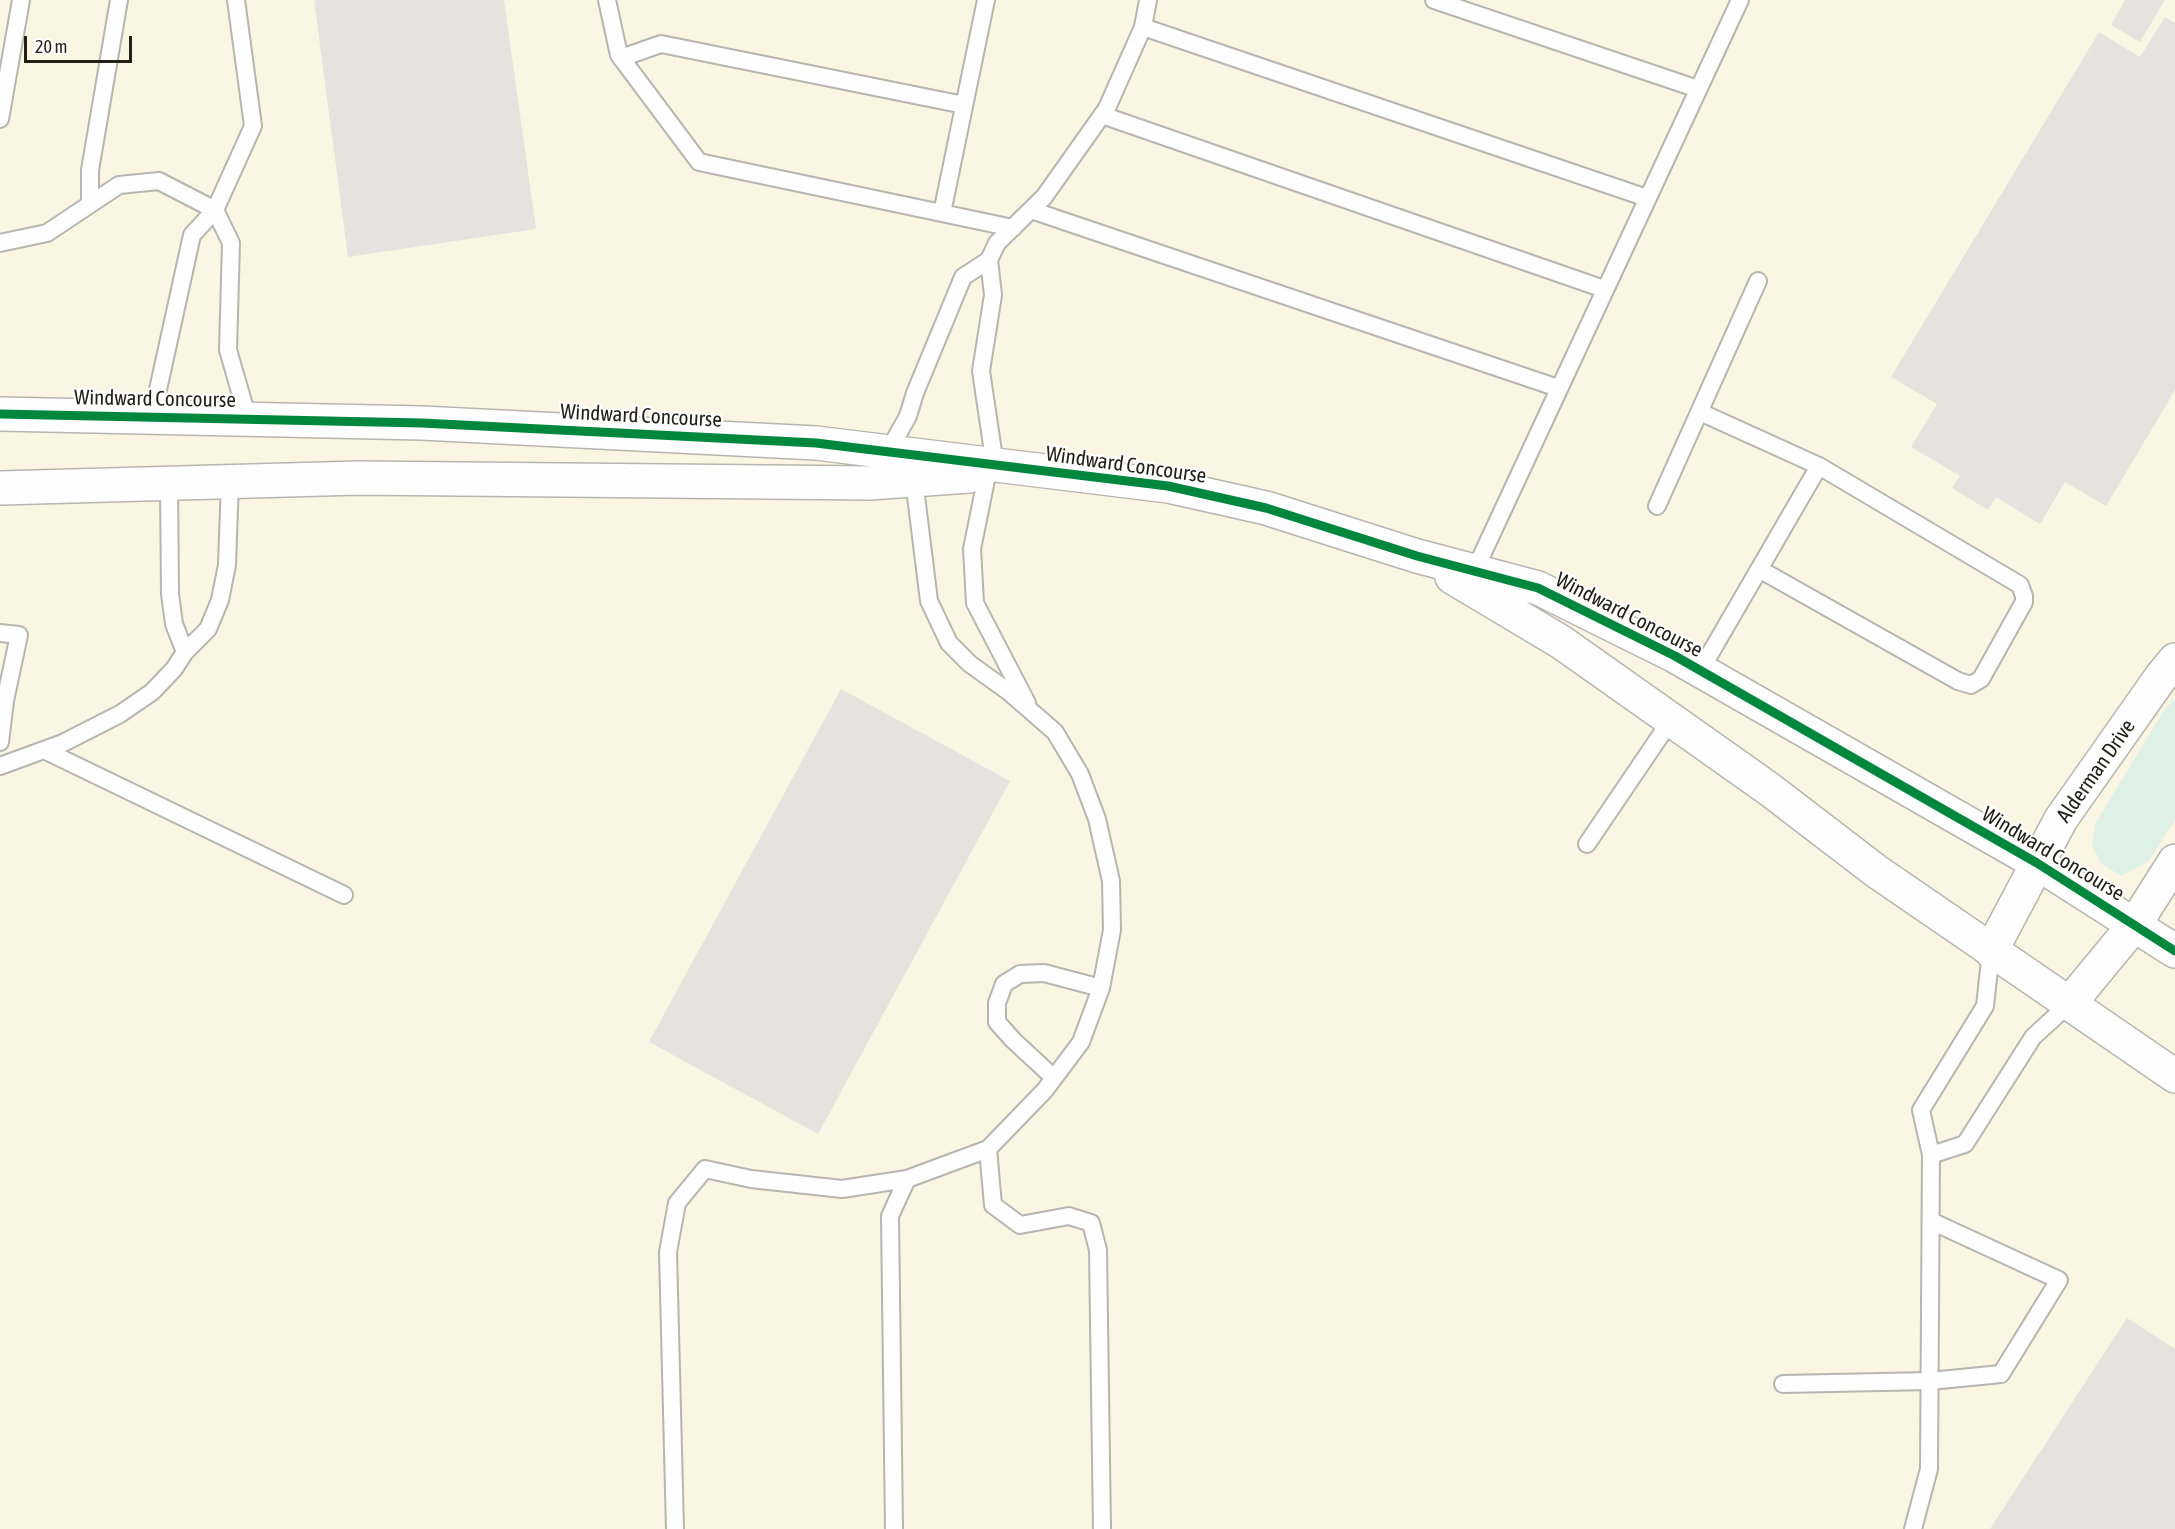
<!DOCTYPE html>
<html>
<head>
<meta charset="utf-8">
<style>
  body { margin:0 }
  #map { position:relative; width:2175px; height:1529px; overflow:hidden; background:#fbfaf5; font-family:"Asap Condensed",sans-serif }
  canvas { display:block }
  .scale { position:absolute; left:24px; top:36px; width:108px; height:27px; box-sizing:border-box; border:3px solid #232018; border-top:0; padding-left:8px; font-size:18px; line-height:21px; white-space:nowrap; color:#232018; -webkit-text-stroke:4px #fff; paint-order:stroke }
</style>
</head>
<body>
<div id="map">
<canvas width="2175" height="1529"></canvas>
<div class="scale">20 m</div>
</div>
<script>
const g = document.querySelector('canvas').getContext('2d');
g.lineJoin = 'round';
function fillPath(path, color) {
  g.fillStyle = color;
  g.fill(path, 'evenodd');
}
function poly(rows) {
  const path = new Path2D();
  for (const r of rows) {
    path.moveTo(r[0], r[1]);
    for (let i = 2; i < r.length; i += 2) path.lineTo(r[i], r[i + 1]);
  }
  return path;
}
function trace(path, color, width, dash) {
  g.strokeStyle = color;
  g.lineWidth = width;
  g.lineCap = dash ? 'butt' : 'round';
  g.setLineDash(dash || []);
  g.stroke(path);
}
function label(font, color, halo, rows, align = 'center') {
  g.font = font + ' "Asap Condensed",sans-serif';
  g.lineWidth = 4.5;
  g.setLineDash([]);
  g.textBaseline = 'middle';
  g.strokeStyle = halo;
  g.fillStyle = color;
  for (const [text, x, y, turn = 0] of rows) {
    g.save();
    g.translate(x, y);
    g.rotate((+turn || 0) * Math.PI / 180);
    g.textAlign = isNaN(turn) ? turn : align;
    if (halo) g.strokeText(text, 0, 0);
    g.fillText(text, 0, 0);
    g.restore();
  }
}
fillPath(poly([
  [0,0,2175,0,2175,1529,0,1529]
]), '#fbf5e3');
fillPath(poly([
  [2175,697,2175,820,2148,862,2121,876,2101,863,2092,846,2095,824,2163,712]
]), '#dff1e6');
fillPath(poly([
  [314,0,504,0,536,229,348,257],
  [2125,0,2165,0,2140,42,2111,25],
  [2165,17,2175,23,2175,390,2106,506,2065,482,2040,524,1996,497,1988,510,1952,488,1960,476,1911,447,1937,404,1891,377,2099,32,2140,57],
  [841,689,1010,781,818,1134,649,1042],
  [2127,1318,2175,1349,2175,1529,1990,1529]
]), '#e8e2df');
const lane = poly([
  [607,0,619,55,699,162,1013,228],
  [1434,0,1698,89],
  [1143,27,1647,198],
  [621,58,661,44,964,105],
  [1102,115,1604,289],
  [0,119,21,0],
  [90,204,90,170,119,0],
  [1031,210,1558,388],
  [942,213,986,0],
  [0,243,47,233,119,185,159,181,215,210,253,126,236,0],
  [989,260,997,243,1044,197,1107,108,1143,27,1148,0],
  [1700,412,1819,466,1700,671],
  [152,417,192,235,215,210,231,243,228,350,248,419],
  [888,452,908,416,915,393,963,277,989,260,993,295,981,371,995,465],
  [987,475,972,549,975,603,1027,703],
  [169,483,170,594,174,624,185,652,208,629,220,600,227,565,230,481],
  [1657,506,1758,281],
  [1759,569,1958,681,1971,685,1981,679,2024,602,2024,596,2020,585,1819,466],
  [1474,572,1740,0],
  [0,633,19,635,5,701,0,742],
  [44,750,344,895],
  [0,766,63,743,120,714,152,692,174,669,185,652],
  [1587,844,1671,720],
  [1054,1078,1013,1040,997,1022,997,1003,1004,984,1020,974,1044,973,1101,988],
  [988,1149,993,1205,1020,1225,1069,1216,1091,1223,1098,1250,1102,1529],
  [1931,1155,1965,1144,2033,1037,2069,1004],
  [1783,1384,1930,1381,2001,1374,2059,1280,1931,1221],
  [675,1529,668,1252,677,1203,705,1169,751,1179,842,1189,907,1179],
  [894,1529,890,1216,907,1179,988,1149,1045,1090,1081,1042,1101,988,1112,930,1111,881,1097,819,1080,774,1055,732,1009,692,970,664,949,643,929,601,914,480],
  [1913,1529,1929,1469,1931,1155,1921,1110,1985,1006,1991,951]
]);
const street = poly([
  [1991,951,2061,819,2161,677,2175,660],
  [2069,1004,2135,924,2175,861]
]);
const secondary = poly([
  [0,414,422,423,816,443,1168,486,1266,508,1417,556,1538,588,1675,656,2037,863,2175,951],
  [0,488,359,478,870,483,969,476],
  [1452,577,1561,642,1769,789,1876,871,2175,1076]
]);
trace(lane, '#b7b5af', 20);
trace(street, '#b7b5af', 36);
trace(secondary, '#b7b5af', 36);
trace(lane, '#fefefe', 16);
trace(street, '#fefefe', 33);
trace(secondary, '#fefefe', 33);
trace(poly([
  [0,414,422,423,816,443,1168,486,1266,508,1417,556,1538,588,1675,656,2037,863,2175,951]
]), '#00873e', 9);
label('21px', '#232018', '#fff', [
  ["Windward Concourse",155,399,1],
  ["Windward Concourse",641,416,3],
  ["Windward Concourse",1126,465,8],
  ["Windward Concourse",1629,615,27],
  ["Alderman Drive",2096,771,-55],
  ["Windward Concourse",2053,854,31]
]);
</script>
</body>
</html>
